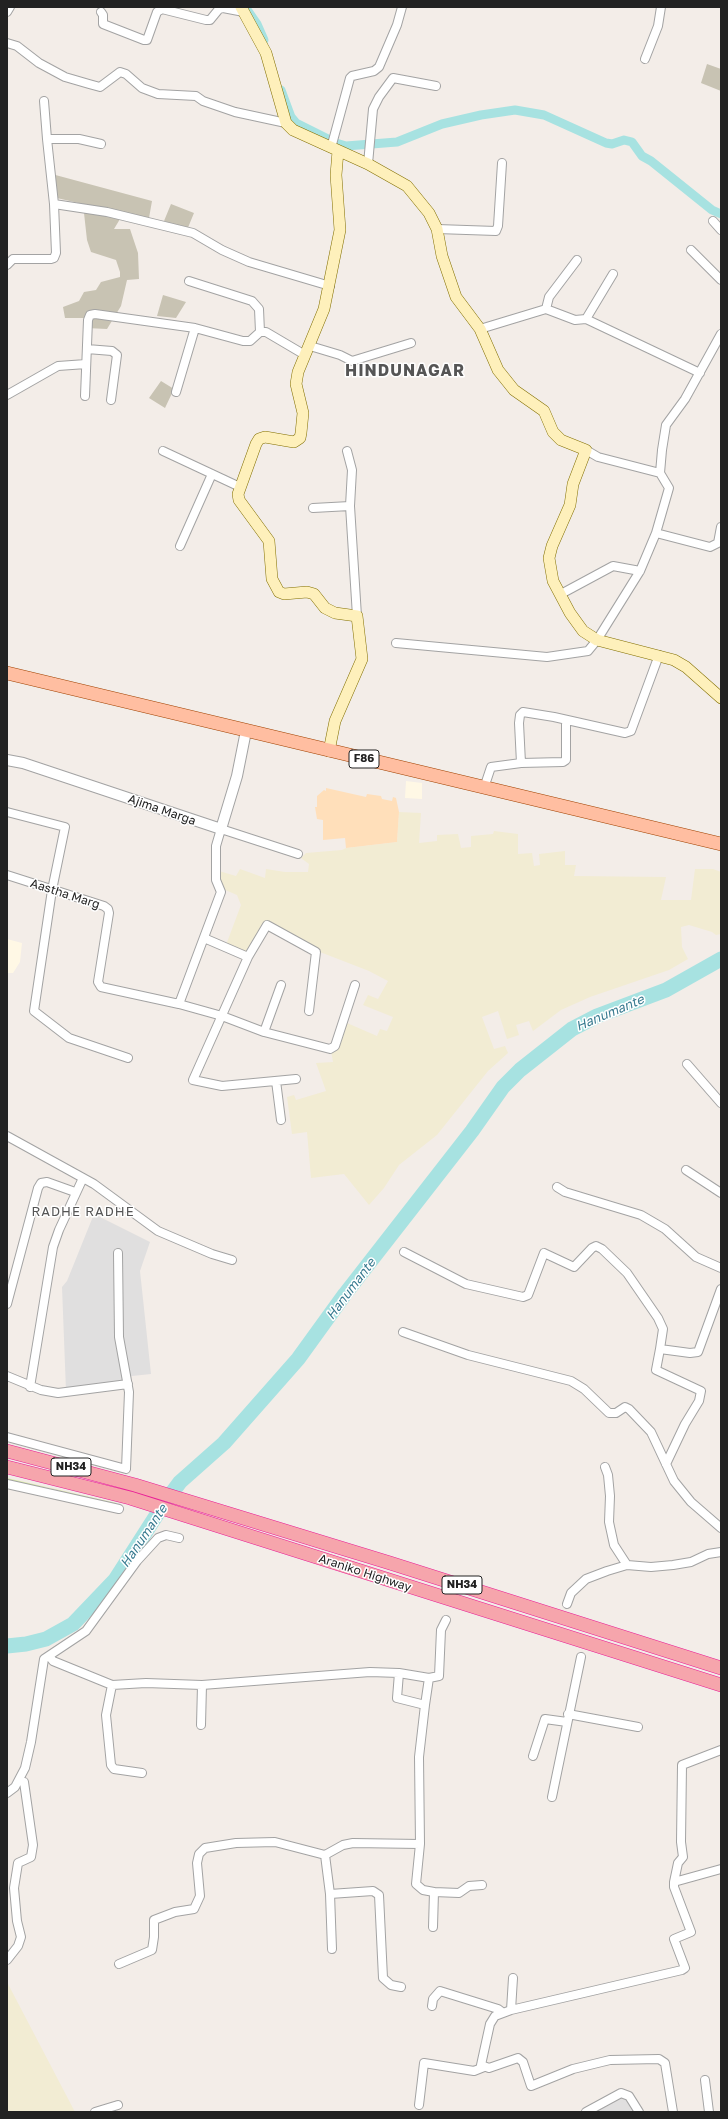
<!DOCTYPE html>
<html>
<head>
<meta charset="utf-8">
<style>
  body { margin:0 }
  #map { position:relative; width:728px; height:2119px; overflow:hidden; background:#f3ede8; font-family:"Golos Text",sans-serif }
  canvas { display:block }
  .frame { position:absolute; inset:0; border:8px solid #222; pointer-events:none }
</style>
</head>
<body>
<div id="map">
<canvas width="728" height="2119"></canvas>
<div class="frame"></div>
</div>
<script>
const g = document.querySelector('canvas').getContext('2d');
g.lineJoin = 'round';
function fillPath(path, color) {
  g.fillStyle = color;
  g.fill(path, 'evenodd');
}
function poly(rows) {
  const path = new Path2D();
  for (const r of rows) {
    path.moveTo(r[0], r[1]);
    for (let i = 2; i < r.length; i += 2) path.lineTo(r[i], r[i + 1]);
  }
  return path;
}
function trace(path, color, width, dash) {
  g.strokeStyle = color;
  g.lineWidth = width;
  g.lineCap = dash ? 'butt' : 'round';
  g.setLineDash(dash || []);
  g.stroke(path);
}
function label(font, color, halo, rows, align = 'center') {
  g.font = font + ' "Golos Text",sans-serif';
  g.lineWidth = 3;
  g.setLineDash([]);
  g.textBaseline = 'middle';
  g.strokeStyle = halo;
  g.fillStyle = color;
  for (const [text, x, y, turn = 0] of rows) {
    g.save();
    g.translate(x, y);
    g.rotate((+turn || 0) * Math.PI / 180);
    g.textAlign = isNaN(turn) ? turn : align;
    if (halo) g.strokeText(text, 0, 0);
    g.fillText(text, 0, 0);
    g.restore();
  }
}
fillPath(poly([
  [94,1214,150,1242,140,1271,151,1374,132,1376,117,1384,66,1391,62,1287,67,1281],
  [617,2096,625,2098,637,2112,591,2112]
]), '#e0dfdf');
fillPath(poly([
  [406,781,422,783,422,799,405,798],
  [7,939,22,943,20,962,13,973,7,973]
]), '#fff8e5');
fillPath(poly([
  [707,64,721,69,721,91,701,83],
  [48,173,152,201,149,218,123,214,114,229,130,229,138,253,139,279,127,280,121,306,107,329,86,328,85,318,65,318,63,307,79,301,84,292,96,290,101,282,120,277,120,272,116,260,91,252,87,240,83,204,48,196],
  [171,204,194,213,187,230,164,221],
  [163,295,186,302,176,318,157,316],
  [161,381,174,389,165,408,149,398]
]), '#c8c3b3');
fillPath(poly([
  [399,812,421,813,419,843,437,841,437,835,458,834,461,848,471,847,471,836,493,834,494,831,518,834,518,854,532,853,534,866,540,865,539,854,565,851,565,865,576,865,574,876,666,877,661,900,691,900,695,869,713,869,721,872,721,934,716,935,712,932,689,925,681,927,682,947,688,959,669,970,590,997,561,1010,533,1031,529,1021,516,1025,519,1035,507,1039,498,1011,482,1017,494,1049,505,1046,508,1053,488,1071,437,1135,399,1165,384,1188,369,1205,344,1174,311,1178,307,1132,292,1134,287,1097,294,1095,296,1100,326,1091,316,1063,333,1062,331,1051,335,1049,347,1023,377,1036,380,1029,387,1031,393,1017,363,1005,368,995,378,999,388,981,369,971,320,952,267,921,263,923,249,951,246,952,226,945,241,905,237,895,223,889,219,881,219,871,236,876,240,869,265,878,266,869,285,872,308,872,309,864,301,858,306,853,342,850,346,848,397,842],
  [7,1982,75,2112,7,2112]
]), '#f2ecd3');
fillPath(poly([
  [7,1478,116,1503,118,1506,49,1488,7,1481]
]), '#deefac');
fillPath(poly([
  [326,788,366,797,367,794,381,796,382,799,392,801,393,797,396,798,399,812,397,842,346,848,345,838,323,840,323,820,317,819,315,807,317,807,317,796,324,790,326,791]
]), '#ffdfba');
trace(poly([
  [248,11,257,24,264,40],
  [281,90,291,117,296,123,336,143,346,146,397,142,442,124,481,115,515,110,544,115,606,143,612,144,624,140,632,142,642,156,651,161,712,210,721,214]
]), '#a7e2e1', 9);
trace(poly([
  [7,1646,26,1644,46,1639,73,1624,115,1580,163,1505,180,1482,224,1443,298,1359,345,1294,472,1131,503,1087,520,1070,572,1029,597,1016,666,990,721,959]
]), '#a7e2e1', 15);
const minor = poly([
  [7,12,10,7],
  [101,12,103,15,103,24,144,40,147,40,157,12,162,9,206,20,210,20,219,9,223,8,244,12],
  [7,43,17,46,39,63,65,77,89,84,100,87,120,72,126,74,142,88,158,94,196,96,203,101,235,112,286,123],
  [645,59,658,26,661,7],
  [44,101,47,139],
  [331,148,350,78,352,76,374,71,379,67,397,25,402,7],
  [368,164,373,109,379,97,393,78,436,86],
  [54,204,107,212,193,233,222,250,249,262,330,286],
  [713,221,721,230],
  [437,229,496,231,498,226,502,163],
  [691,250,721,280],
  [7,265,13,259,51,259,54,258,56,253,54,204,47,139,79,139,101,144],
  [189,281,252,301,259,309,260,332],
  [546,309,549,297,577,260],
  [586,319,613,274],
  [480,329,546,309,575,320,586,319,700,373],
  [310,346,340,355,352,361,411,343],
  [87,349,112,351,117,355,111,400],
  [176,392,195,328],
  [7,395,58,366,86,364],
  [85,396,88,320,90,315,95,314,195,328,243,341,250,341,260,332,266,332,305,355],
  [586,450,598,457,660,473,662,450,666,425,685,399,721,334],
  [163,451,240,487],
  [347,451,352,470,350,506,357,616],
  [313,508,350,506],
  [656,533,710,547,718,543,721,527],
  [180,546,212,474],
  [561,594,613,566,640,571],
  [396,643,547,657,588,651,597,640,640,571,656,533,669,488,660,473],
  [521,763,563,762,566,760,566,720],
  [484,788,491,767,521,763,519,723,520,715,523,712,554,717,625,733,631,731,659,655],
  [7,812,65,827,52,890,34,1011,69,1038,128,1058],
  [7,875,104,906,108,909,109,913,98,982,101,987,179,1004,222,1016,264,1032,330,1049,335,1046,355,985],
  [204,938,248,957],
  [179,1004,221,892,216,880,216,846,221,829,298,854],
  [264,1032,281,985],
  [687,1064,721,1103],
  [296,1079,222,1086,193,1080,248,957,267,925,316,952,309,1011],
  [276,1081,281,1120],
  [7,1136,94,1184,158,1231,212,1254,232,1260],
  [686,1170,721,1193],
  [557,1187,565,1192,641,1215,665,1229,696,1257,721,1268],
  [404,1252,466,1284,523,1297,528,1295,544,1253,574,1267,592,1248,596,1246,602,1249,627,1273,658,1318,663,1329,660,1349,690,1353,698,1352,721,1289],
  [7,1304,38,1188,41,1183,47,1182,75,1192],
  [403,1332,468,1355,571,1381,584,1389,609,1413,616,1413,625,1407,629,1409,651,1432,674,1481,691,1502,721,1528],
  [660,1349,656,1370,701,1391,699,1401,685,1424,666,1464],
  [7,1376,41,1390,58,1393,128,1384],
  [30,1387,53,1247,59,1230,83,1178],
  [7,1437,126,1469,129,1392,119,1337,118,1253],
  [605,1467,608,1475,610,1496,609,1522,614,1545,627,1565],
  [7,1484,119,1509],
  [567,1604,571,1593,586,1579,607,1571,627,1565,651,1567,673,1565,691,1562,708,1554,721,1552],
  [49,1656,53,1661,112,1685,146,1683,202,1685,370,1672,399,1673,429,1678,439,1676,441,1630,446,1620],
  [399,1673,397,1698,425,1705,419,1757,420,1844,416,1884,423,1890,434,1892,433,1927],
  [112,1685,106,1715,111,1765,114,1769,142,1773],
  [425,1705,429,1678],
  [568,1714,638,1727],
  [201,1725,202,1685],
  [533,1756,545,1719,567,1722],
  [7,1793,15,1787,25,1768,31,1742,44,1659,86,1631,137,1561,158,1538,166,1535,179,1538],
  [552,1797,581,1657],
  [325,1855,330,1894,332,1949],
  [674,1882,678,1863,683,1857,681,1842,682,1765,721,1750],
  [434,1892,459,1893,469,1886,482,1885],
  [330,1894,373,1891,379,1895,383,1978,391,1985,401,1987],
  [7,1960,18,1946,21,1937,17,1921,14,1888,18,1863,31,1857,33,1845,24,1782],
  [119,1964,152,1950,154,1937,154,1920,175,1912,194,1909,200,1896,197,1863,199,1854,205,1848,236,1843,275,1842,325,1855,343,1845,353,1843,420,1844],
  [513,1978,511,2010,495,2016,490,2024,481,2065,489,2068,518,2058,523,2062,531,2086,573,2069,610,2060,659,2059,665,2063,673,2112],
  [432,2006,433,1999,440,1991,498,2009,502,2012],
  [511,2010,682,1970,685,1968,674,1939,691,1932,674,1887,674,1882,721,1869],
  [705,2080,709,2112],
  [419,2105,424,2063,474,2071,484,2067],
  [95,2112,118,2105],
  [586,2112,621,2093,629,2096,639,2112]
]);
const tertiary = poly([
  [7,760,23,763,221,829,237,776,246,731]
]);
const secondary = poly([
  [241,7,266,53,286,123,293,130,368,164,407,186,429,213,437,229,442,256,456,297,480,329,498,370,514,390,544,411,553,432,561,440,586,450,573,484,570,505,552,546,549,558,553,581,570,613,583,631,597,640,674,660,686,667,721,698],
  [329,751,335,721,362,659,357,616,335,613,325,608,314,594,307,592,284,594,279,592,272,579,269,541,239,500,238,494,256,444,259,439,265,437,294,442,300,438,301,433,303,413,296,384,298,372,324,309,340,230,336,175,338,151]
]);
const primary = poly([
  [7,673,721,844]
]);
const trunk = poly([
  [7,1451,135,1485,390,1563,721,1668],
  [7,1467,130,1498,721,1685]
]);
trace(minor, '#a3a3a3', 10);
trace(tertiary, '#a3a3a3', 12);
trace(secondary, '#826f00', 12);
trace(primary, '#a04200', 14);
trace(trunk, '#e81e97', 14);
trace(minor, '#fff', 8);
trace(tertiary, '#fff', 10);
trace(secondary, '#fef0bb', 11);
trace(primary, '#ffbea1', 13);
trace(trunk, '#f6a5ac', 13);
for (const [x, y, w] of [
  [364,759,30],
  [71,1467,40],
  [462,1585,40]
]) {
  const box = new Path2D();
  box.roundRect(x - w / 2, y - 9, w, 18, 3);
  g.fillStyle = '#fff';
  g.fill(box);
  trace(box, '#222', 1);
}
label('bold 11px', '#222', null, [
  ["F86",364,759],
  ["NH34",71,1467],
  ["NH34",462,1585]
]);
label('12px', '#222', '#fff', [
  ["Ajima Marga",162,810,19],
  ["Aastha Marg",65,894,18],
  ["Araniko Highway",365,1573,18]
]);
label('italic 13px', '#397b90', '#fff', [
  ["Hanumante",610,1013,-23],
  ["Hanumante",351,1289,-53],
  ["Hanumante",144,1536,-56]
]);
g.letterSpacing = '1px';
label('13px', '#555', '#fff', [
  ["RADHE RADHE",83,1212]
]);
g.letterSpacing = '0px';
g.letterSpacing = '1px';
label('bold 16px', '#555', '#fff', [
  ["HINDUNAGAR",405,371]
]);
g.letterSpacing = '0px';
</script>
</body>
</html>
